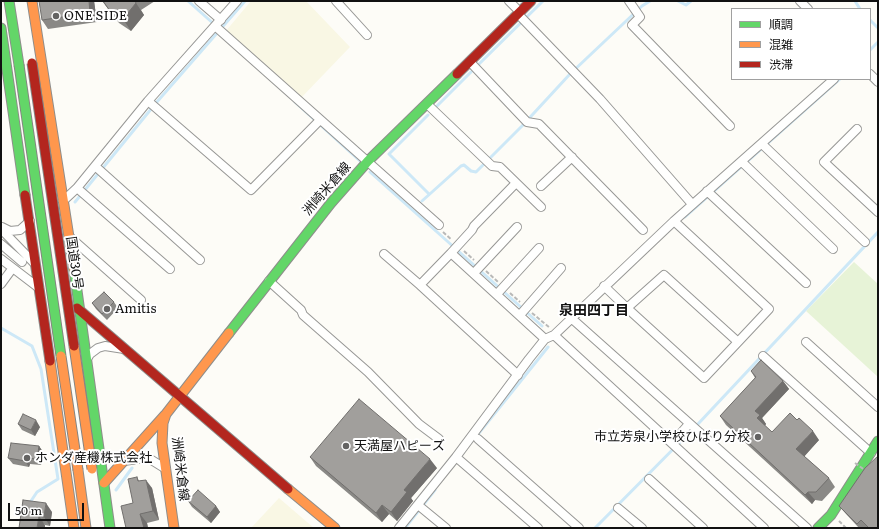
<!DOCTYPE html>
<html>
<head>
<meta charset="utf-8">
<style>
  body { margin:0 }
  #map { position:relative; width:879px; height:529px; overflow:hidden; background:#fdfcf7; font-family:Literata,"Noto Sans JP",serif }
  canvas { display:block }
  .frame { position:absolute; inset:0; border:2px solid #111; pointer-events:none }
  .legend { position:absolute; left:731px; top:8px; width:140px; height:72px; box-sizing:border-box; background:#fff; border:1px solid #a0a0a0; margin:0; padding:5px 7px; list-style:none; font-size:12px; color:#111 }
  .legend li { display:flex; align-items:center; gap:8px; height:20px }
  .legend b { width:20px; border:1px solid #a0a0a0 }
  .scale { position:absolute; left:8px; top:503px; width:76px; height:18px; box-sizing:border-box; border:2px solid #111; border-top:0; padding-left:5px; font-size:12px; line-height:14px; white-space:nowrap; color:#111; -webkit-text-stroke:3px #fff; paint-order:stroke }
</style>
</head>
<body>
<div id="map">
<canvas width="879" height="529"></canvas>
<div class="frame"></div>
<ul class="legend">
<li><b style="height:5px;background:#63d668"></b>順調</li>
<li><b style="height:5px;background:#ff974d"></b>混雑</li>
<li><b style="height:5px;background:#b3261e"></b>渋滞</li>
</ul>
<div class="scale">50 m</div>
</div>
<script>
const g = document.querySelector('canvas').getContext('2d');
g.lineJoin = 'round';
function fillPath(path, color) {
  g.fillStyle = color;
  g.fill(path, 'evenodd');
}
function poly(rows) {
  const path = new Path2D();
  for (const r of rows) {
    path.moveTo(r[0], r[1]);
    for (let i = 2; i < r.length; i += 2) path.lineTo(r[i], r[i + 1]);
  }
  return path;
}
function trace(path, color, width, dash) {
  g.strokeStyle = color;
  g.lineWidth = width;
  g.lineCap = dash ? 'butt' : 'round';
  g.setLineDash(dash || []);
  g.stroke(path);
}
function label(font, color, halo, rows, align = 'center') {
  g.font = font + ' Literata,"Noto Sans JP",serif';
  g.lineWidth = 4;
  g.setLineDash([]);
  g.textBaseline = 'middle';
  g.strokeStyle = halo;
  g.fillStyle = color;
  for (const [text, x, y, turn = 0] of rows) {
    g.save();
    g.translate(x, y);
    g.rotate((+turn || 0) * Math.PI / 180);
    g.textAlign = isNaN(turn) ? turn : align;
    if (halo) g.strokeText(text, 0, 0);
    g.fillText(text, 0, 0);
    g.restore();
  }
}
fillPath(poly([
  [251,1,306,1,350,47,300,99,225,32],
  [279,498,314,528,251,528]
]), '#f9f7e4');
fillPath(poly([
  [854,262,878,284,878,377,806,311]
]), '#e7f3d7');
trace(poly([
  [188,1,215,25],
  [678,1,686,5,691,1],
  [855,1,860,9],
  [870,20,878,28],
  [870,50,878,42],
  [478,65,543,1],
  [295,102,360,161],
  [437,106,471,72],
  [428,115,389,154,429,194],
  [370,172,542,326],
  [422,201,461,166,464,165,471,171,476,172,522,126,570,74,642,6,650,1],
  [75,202,156,103,245,1],
  [685,217,840,79],
  [1,328,32,346,41,369,58,479,37,492,29,504],
  [475,438,548,347],
  [116,490,132,468],
  [405,528,435,490],
  [595,528,698,424,878,232]
]), '#cde8f7', 3);
const street = poly([
  [199,1,221,20],
  [336,1,367,35],
  [509,1,520,12],
  [629,1,640,17,632,25,730,126],
  [800,1,808,9],
  [518,14,600,99,692,204],
  [215,26,439,225],
  [470,62,527,122,539,124,643,230],
  [870,74,878,82],
  [148,101,251,190,320,120],
  [427,104,492,166,500,167,541,207],
  [857,129,824,162,878,212],
  [762,144,865,242],
  [742,162,833,249],
  [95,166,200,260],
  [541,186,572,157],
  [77,188,170,269],
  [707,191,806,283],
  [63,201,77,188,148,101,237,1],
  [674,221,769,309,738,342],
  [2,227,10,231,20,230,30,221],
  [1,229,34,263],
  [71,238,141,300],
  [1,244,22,262],
  [451,253,472,230,474,226,516,183],
  [384,254,420,285],
  [1,259,39,288],
  [474,273,517,227],
  [269,281,301,310,303,315,368,372,419,424,439,439],
  [1,284,12,269],
  [604,286,627,308,704,378,738,342,664,275,627,308],
  [497,294,539,248],
  [520,315,561,268],
  [570,317,807,528],
  [554,335,764,528],
  [806,342,878,407],
  [763,356,871,453],
  [87,359,90,354,98,348,105,346,124,349],
  [518,375,420,285,451,253,545,339],
  [478,439,579,528],
  [672,443,689,424],
  [456,457,538,528],
  [124,461,145,458,150,459,166,469],
  [649,479,703,528],
  [418,505,446,528],
  [618,508,642,528],
  [399,528,456,457,529,359,545,339,554,335,674,221,834,79]
]);
const fast = poly([
  [9,1,19,65],
  [1,28,25,195],
  [74,269,110,528],
  [229,333,331,203,368,161,457,74],
  [818,528,831,515,878,441]
]);
const slow = poly([
  [32,1,74,269],
  [50,361,74,528],
  [78,470,86,528],
  [104,483,165,415],
  [288,489,335,528],
  [174,528,162,443,163,423,166,414,229,333]
]);
const jam = poly([
  [457,74,531,1],
  [25,195,50,361],
  [77,308,288,489]
]);
trace(street, '#979795', 10);
trace(fast, '#8e8d8b', 11);
trace(slow, '#8e8d8b', 11);
trace(jam, '#8e8d8b', 11);
trace(poly([
  [443,232,452,240],
  [464,251,474,260],
  [486,271,498,282],
  [510,293,520,302],
  [532,313,550,328],
  [839,521,846,528]
]), '#b9b9b8', 2, [4, 2]);
trace(street, '#fffffe', 8);
trace(fast, '#63d668', 9);
trace(slow, '#ff974d', 9);
trace(jam, '#b3261e', 9);
const fastBridge = poly([
  [19,65,61,356]
]);
const slowBridge = poly([
  [74,346,92,469],
  [61,356,78,470]
]);
const jamBridge = poly([
  [32,63,74,346]
]);
trace(fastBridge, '#858482', 11, []);
trace(slowBridge, '#858482', 11, []);
trace(jamBridge, '#858482', 11, []);
trace(poly([
  [855,463,866,471]
]), '#b9b9b8', 2, [4, 2]);
trace(fastBridge, '#63d668', 9);
trace(slowBridge, '#ff974d', 9);
trace(jamBridge, '#b3261e', 9);
fillPath(poly([
  [94,1,97,22,48,29,42,20],
  [102,1,155,1,141,10,144,15,131,31,119,23],
  [114,302,118,308,107,320,96,309,92,303],
  [751,371,783,381,789,389,762,418,766,424,765,426,772,432,819,440,804,456,829,478,835,487,822,501,815,500,812,504,726,425,720,416,755,378],
  [18,424,40,427,35,436,22,430],
  [39,446,43,452,41,465,30,464,29,467,13,464,8,458],
  [310,457,437,468,411,498,413,501,397,521,389,514,382,522,316,466],
  [137,477,139,481,152,488,159,520,147,523,148,528,126,528,133,503],
  [23,500,52,512,50,526,45,525],
  [188,501,216,506,220,512,211,523,192,507],
  [839,506,878,528,859,528,846,514]
]), '#8a8986');
fillPath(poly([
  [89,1,94,1,97,22,90,13],
  [136,3,144,15,131,31,123,19],
  [783,381,789,389,762,418,766,424,763,427,757,418,755,411],
  [36,420,40,427,35,436,31,430],
  [813,431,819,440,803,458,796,449],
  [39,446,43,452,41,465,37,459],
  [25,458,30,464,29,467,25,461],
  [430,459,437,468,411,498,413,501,397,521,391,512,404,490],
  [146,480,152,488,159,520,153,511],
  [808,492,815,500,812,504,805,495],
  [46,503,52,512,50,526,44,517],
  [382,505,389,514,382,522,376,513],
  [216,506,220,512,211,523,207,517],
  [140,514,147,523,148,528,144,528],
  [39,516,45,525,45,528,37,528]
]), '#716f6d');
const building = poly([
  [39,1,89,1,90,13,42,20,39,1],
  [103,1,135,1,136,3,123,19,110,11,103,1],
  [104,292,114,302,102,314,92,303,104,292],
  [761,360,783,381,755,411,760,415,757,418,772,432,790,413,797,420,799,418,813,431,796,449,829,478,816,492,808,492,805,495,720,416,756,377,751,371,761,360],
  [359,399,430,459,404,490,407,492,391,512,382,505,376,513,310,457,359,399],
  [23,414,36,420,31,430,18,424,23,414],
  [11,443,39,446,37,459,25,458,25,461,8,458,11,443],
  [878,456,878,528,869,528,861,520,857,524,839,506,865,468,878,456],
  [137,477,138,481,146,480,153,511,140,514,144,528,126,528,121,506,133,503,128,479,137,477],
  [198,490,216,506,207,517,188,501,198,490],
  [23,500,46,503,44,517,39,516,37,528,19,528,23,500]
]);
fillPath(building, '#a19f9c');
trace(building, '#716f6d', 1);
for (const [x, y, r, color] of [
  [56,16,4,"#646362"],
  [107,309,4,"#646362"],
  [758,437,4,"#646362"],
  [346,446,4,"#646362"],
  [27,458,4,"#646362"]
]) {
  const dot = new Path2D();
  dot.arc(x, y, r, 0, 2 * Math.PI);
  g.fillStyle = color;
  g.fill(dot);
  trace(dot, '#fff', 1.5);
}
label('13px', '#111', '#fff', [
  ["ONE SIDE",64,16],
  ["Amitis",115,309],
  ["市立芳泉小学校ひばり分校",750,437,"right"],
  ["天満屋ハピーズ",354,446],
  ["ホンダ産機株式会社",35,458]
], 'left');
label('13px', '#111', '#fff', [
  ["洲崎米倉線",327,189,-49],
  ["国道30号",74,263,82],
  ["洲崎米倉線",180,469,83]
]);
label('bold 14px', '#111', '#fff', [
  ["泉田四丁目",594,311]
]);
</script>
</body>
</html>
